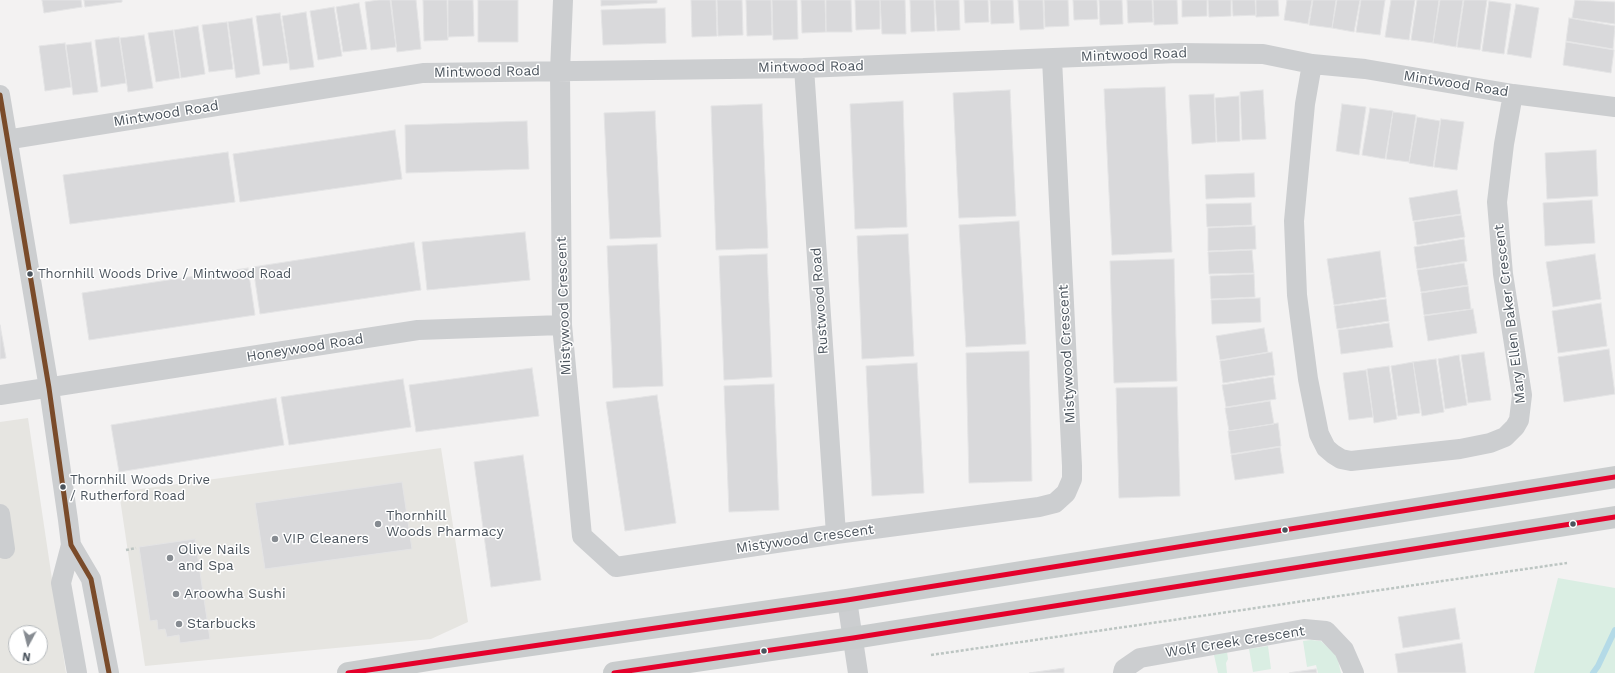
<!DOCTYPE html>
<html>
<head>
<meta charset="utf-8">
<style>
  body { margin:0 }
  #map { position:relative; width:1615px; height:673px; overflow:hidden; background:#f3f2f2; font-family:"Work Sans",sans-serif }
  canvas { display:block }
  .north { position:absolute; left:8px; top:625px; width:40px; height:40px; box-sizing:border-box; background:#fff; border:1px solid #b7bbbe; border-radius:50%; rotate:187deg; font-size:11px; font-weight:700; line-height:16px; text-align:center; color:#4b545d }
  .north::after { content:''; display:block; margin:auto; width:14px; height:18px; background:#868b91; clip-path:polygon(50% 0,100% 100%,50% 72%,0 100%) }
</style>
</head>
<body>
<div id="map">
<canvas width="1615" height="673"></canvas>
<div class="north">N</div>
</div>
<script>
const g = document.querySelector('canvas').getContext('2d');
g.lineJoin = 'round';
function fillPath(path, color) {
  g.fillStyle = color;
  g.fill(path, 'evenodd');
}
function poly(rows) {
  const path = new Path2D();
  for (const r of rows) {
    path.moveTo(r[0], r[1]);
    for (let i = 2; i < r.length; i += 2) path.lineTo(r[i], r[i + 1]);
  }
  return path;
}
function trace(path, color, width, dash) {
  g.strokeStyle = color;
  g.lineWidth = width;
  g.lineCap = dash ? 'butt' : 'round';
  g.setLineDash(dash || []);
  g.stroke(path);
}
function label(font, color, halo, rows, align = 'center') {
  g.font = font + ' "Work Sans",sans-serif';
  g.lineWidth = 3;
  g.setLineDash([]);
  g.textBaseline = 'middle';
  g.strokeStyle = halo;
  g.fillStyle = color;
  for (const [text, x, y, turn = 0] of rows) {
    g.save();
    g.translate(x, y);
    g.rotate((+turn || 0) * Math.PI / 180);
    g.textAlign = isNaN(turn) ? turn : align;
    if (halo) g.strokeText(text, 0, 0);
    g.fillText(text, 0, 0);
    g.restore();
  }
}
fillPath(poly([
  [28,418,66,673,0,673,0,422],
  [16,633,40,633,40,657,16,657],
  [441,448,468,622,431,639,145,666,119,492]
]), '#e6e5e1');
fillPath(poly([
  [1558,578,1615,588,1615,673,1534,673],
  [1311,640,1321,641,1337,656,1341,673,1318,673,1316,665,1307,667,1303,641],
  [1268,646,1271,669,1253,672,1249,649],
  [1227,652,1228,659,1226,663,1227,673,1218,673,1214,655]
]), '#daeee3');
trace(poly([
  [1593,673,1598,666,1615,630]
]), '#b4dae7', 6);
const building = poly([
  [42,0,81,0,82,7,44,13,42,0],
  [84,0,122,0,122,2,85,7,84,0],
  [378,0,390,0,396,47,371,50,365,2,378,0],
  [391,0,416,0,421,49,397,52,391,0],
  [423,0,447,0,448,40,424,41,423,0],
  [448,0,473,0,474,36,448,37,448,0],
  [478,0,518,0,518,42,478,42,478,0],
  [601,0,657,0,657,3,601,6,601,0],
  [691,0,716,0,717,36,692,37,691,0],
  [717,0,742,0,743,35,718,36,717,0],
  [746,0,771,0,772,35,747,36,746,0],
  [772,0,797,0,798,39,773,40,772,0],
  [801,0,825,0,826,32,802,33,801,0],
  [826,0,851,0,852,32,826,32,826,0],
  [855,0,880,0,880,29,856,30,855,0],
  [880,0,905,0,906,34,882,34,880,0],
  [910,0,934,0,935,31,911,32,910,0],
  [935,0,959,0,960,30,937,31,935,0],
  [964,0,988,0,989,22,965,23,964,0],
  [990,0,1013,0,1014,23,991,24,990,0],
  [1018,0,1043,0,1044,29,1020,30,1018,0],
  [1044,0,1068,0,1069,26,1045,27,1044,0],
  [1073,0,1097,0,1098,19,1074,20,1073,0],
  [1099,0,1122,0,1123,24,1100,25,1099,0],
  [1127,0,1152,0,1153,22,1128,23,1127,0],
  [1153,0,1177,0,1178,24,1154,25,1153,0],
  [1182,0,1207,0,1207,16,1182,17,1182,0],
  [1208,0,1231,0,1231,16,1209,17,1208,0],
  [1232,0,1255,0,1256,15,1233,16,1232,0],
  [1256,0,1278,0,1279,16,1256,17,1256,0],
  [1287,0,1312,0,1308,24,1284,20,1287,0],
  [1313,0,1336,0,1332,28,1309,25,1313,0],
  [1337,0,1360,0,1354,32,1332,28,1337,0],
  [1361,0,1385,0,1380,35,1356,32,1361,0],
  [1391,0,1415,0,1409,40,1385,37,1391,0],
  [1417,0,1439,0,1433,43,1411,40,1417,0],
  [1440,0,1463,0,1456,47,1433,43,1440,0],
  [1464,0,1487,0,1480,50,1457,47,1464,0],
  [1575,0,1615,2,1615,24,1572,18,1575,0],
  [1489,1,1511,4,1504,54,1482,51,1489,1],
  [359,3,367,49,343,52,336,7,359,3],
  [1516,4,1539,8,1531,58,1507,54,1516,4],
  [334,7,342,56,318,60,310,11,334,7],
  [665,8,666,43,603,45,601,10,665,8],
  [306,12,314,67,290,70,282,16,306,12],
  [280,13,288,63,263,66,256,16,280,13],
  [252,18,260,74,236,78,228,22,252,18],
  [1569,18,1615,26,1613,49,1566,41,1569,18],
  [227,22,233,69,209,72,202,25,227,22],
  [198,26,205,74,181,78,174,30,198,26],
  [173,30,180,78,156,82,148,33,173,30],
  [144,35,153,88,128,92,120,38,144,35],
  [119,37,126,83,101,87,95,40,119,37],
  [91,42,98,92,73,95,66,45,91,42],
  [1566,42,1614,50,1611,73,1563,65,1566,42],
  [65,43,71,87,45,91,39,46,65,43],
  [1165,87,1172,252,1112,255,1104,89,1165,87],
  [1010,90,1016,216,959,218,953,93,1010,90],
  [1263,90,1266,139,1242,140,1240,92,1263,90],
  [1214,94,1216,142,1192,144,1189,95,1214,94],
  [1239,96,1240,141,1217,142,1215,98,1239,96],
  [903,101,907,227,855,229,850,104,903,101],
  [762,104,768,248,716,250,711,106,762,104],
  [1342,104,1366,107,1359,155,1336,151,1342,104],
  [1370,108,1393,111,1385,159,1362,155,1370,108],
  [655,111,661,237,610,239,604,113,655,111],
  [1393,112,1416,115,1409,162,1386,159,1393,112],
  [1417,117,1440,121,1433,167,1409,163,1417,117],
  [1441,119,1464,122,1457,170,1434,167,1441,119],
  [527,121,529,169,406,173,405,125,527,121],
  [395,130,402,179,240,202,233,154,395,130],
  [1596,150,1598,196,1547,199,1545,153,1596,150],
  [228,152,235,202,70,224,63,175,228,152],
  [1254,173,1255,197,1206,199,1205,175,1254,173],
  [1457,190,1461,214,1413,221,1409,198,1457,190],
  [1592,200,1595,243,1545,246,1543,203,1592,200],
  [1251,203,1252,225,1207,227,1206,204,1251,203],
  [1461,215,1465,237,1417,245,1414,222,1461,215],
  [1019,221,1026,344,966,347,959,225,1019,221],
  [1255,226,1256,249,1208,251,1208,228,1255,226],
  [525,232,530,280,427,290,422,242,525,232],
  [908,234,914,356,862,359,857,236,908,234],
  [1464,239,1467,261,1417,269,1414,247,1464,239],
  [414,242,421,290,260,314,253,267,414,242],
  [657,244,663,386,613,388,607,246,657,244],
  [1252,250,1254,273,1209,274,1208,252,1252,250],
  [1380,251,1386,297,1334,305,1327,259,1380,251],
  [767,254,772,377,724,380,719,256,767,254],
  [1595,254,1601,299,1553,307,1546,262,1595,254],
  [1174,259,1177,381,1114,383,1110,261,1174,259],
  [1464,263,1468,285,1421,292,1417,270,1464,263],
  [248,268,255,315,89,340,82,293,248,268],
  [1254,274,1255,297,1211,299,1210,276,1254,274],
  [1468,286,1471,309,1424,315,1421,293,1468,286],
  [1260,298,1261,322,1212,324,1211,300,1260,298],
  [1386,299,1389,321,1337,329,1334,306,1386,299],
  [1601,303,1607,346,1558,353,1552,311,1601,303],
  [1473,309,1477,333,1428,341,1424,316,1473,309],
  [1389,323,1393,347,1341,354,1338,330,1389,323],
  [0,325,6,358,0,359,0,325],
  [1264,328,1268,352,1220,360,1216,336,1264,328],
  [1609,349,1615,394,1564,402,1558,357,1609,349],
  [1029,351,1032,481,969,483,966,353,1029,351],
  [1272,352,1275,375,1223,383,1220,361,1272,352],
  [1484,352,1491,400,1468,403,1461,355,1484,352],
  [1459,355,1467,405,1445,409,1438,359,1459,355],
  [1436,359,1444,412,1422,416,1413,362,1436,359],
  [1413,362,1420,413,1398,416,1391,366,1413,362],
  [917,363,924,493,872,496,866,366,917,363],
  [1389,366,1397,419,1374,423,1367,369,1389,366],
  [532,368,539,416,416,432,409,385,532,368],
  [1366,370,1373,417,1349,420,1343,373,1366,370],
  [1273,377,1276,399,1226,407,1222,385,1273,377],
  [403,379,411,427,289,445,281,397,403,379],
  [774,384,779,510,729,512,724,386,774,384],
  [1177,387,1180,496,1119,498,1116,388,1177,387],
  [657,395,676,523,625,531,606,402,657,395],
  [276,398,284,445,119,472,111,425,276,398],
  [1270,401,1274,424,1229,431,1225,408,1270,401],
  [1278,423,1281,446,1231,454,1228,431,1278,423],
  [1280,447,1284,473,1235,480,1231,455,1280,447],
  [523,455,541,580,491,587,474,462,523,455],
  [402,482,412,549,265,569,255,503,402,482],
  [195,539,210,639,180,643,179,635,167,637,165,629,158,630,157,620,150,621,139,547,195,539],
  [1455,608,1460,639,1403,648,1398,617,1455,608],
  [1462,643,1466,673,1398,673,1395,654,1462,643],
  [1064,668,1064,673,1029,673,1064,668],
  [1316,669,1317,673,1289,673,1294,672,1316,669]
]);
fillPath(building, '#d9d9db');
trace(building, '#e4e4e5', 1);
trace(poly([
  [126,550,136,548],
  [931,655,1567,563]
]), '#bcc5c2', 2.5, [3, 2]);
trace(poly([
  [563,0,560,71,562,325,582,536,616,567,836,534,1039,507,1055,503,1066,493,1072,479,1072,466,1052,59],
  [1312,64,1305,104,1294,221,1297,295,1308,379,1319,434,1326,448,1333,454,1341,459,1351,461,1460,449,1490,443,1505,437,1515,427,1519,420,1522,395,1503,274,1497,202,1504,144,1513,94],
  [804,68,836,534],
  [0,95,49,388,68,520,71,545,61,583,77,673],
  [0,141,423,73,804,68,1178,53,1263,54,1312,64,1365,69,1513,94,1615,107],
  [0,395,418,330,562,325],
  [0,514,5,549],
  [71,545,91,579,109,673],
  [847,600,858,673],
  [1123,673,1124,669,1140,658,1304,629,1326,631,1344,650,1354,673]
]), '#ccced0', 20);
trace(poly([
  [348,673,441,658,847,600,1615,477],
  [614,673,853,638,1615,517]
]), '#c9cccd', 22);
trace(poly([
  [348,673,847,600,1615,477],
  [614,673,853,638,1615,517]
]), '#e4002b', 5);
trace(poly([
  [0,95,49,388,71,545,91,579,109,673]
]), '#7a4b2a', 5);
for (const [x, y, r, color] of [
  [30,274,3.5,"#4b545d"],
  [63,487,3.5,"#4b545d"],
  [378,524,4,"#868b91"],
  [1573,524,3.5,"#4b545d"],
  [1285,530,3.5,"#4b545d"],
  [275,539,4,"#868b91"],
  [170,558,4,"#868b91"],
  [176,594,4,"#868b91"],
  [179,624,4,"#868b91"],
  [764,651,3.5,"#4b545d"]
]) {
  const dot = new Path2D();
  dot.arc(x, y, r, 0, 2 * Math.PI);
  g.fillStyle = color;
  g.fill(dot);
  trace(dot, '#fff', 1.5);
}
label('13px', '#4b545d', '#fff', [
  ["Thornhill Woods Drive / Mintwood Road",38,274],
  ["Thornhill Woods Drive",70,480],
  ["/ Rutherford Road",70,496]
], 'left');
label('14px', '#4b545d', '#fff', [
  ["Mintwood Road",1134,55,-2],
  ["Mintwood Road",811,67,-1],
  ["Mintwood Road",487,72,-1],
  ["Mintwood Road",1456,84,9],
  ["Mintwood Road",166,114,-9],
  ["Rustwood Road",820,301,-94],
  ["Mistywood Crescent",564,306,-92],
  ["Mary Ellen Baker Crescent",1510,314,-97],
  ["Honeywood Road",305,348,-9],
  ["Mistywood Crescent",1067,354,-93],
  ["Mistywood Crescent",805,539,-8],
  ["Wolf Creek Crescent",1235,642,-9]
]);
label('14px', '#4b545d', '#fff', [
  ["Thornhill",386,516],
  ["Woods Pharmacy",386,532],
  ["VIP Cleaners",283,539],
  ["Olive Nails",178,550],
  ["and Spa",178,566],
  ["Aroowha Sushi",184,594],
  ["Starbucks",187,624]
], 'left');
</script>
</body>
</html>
